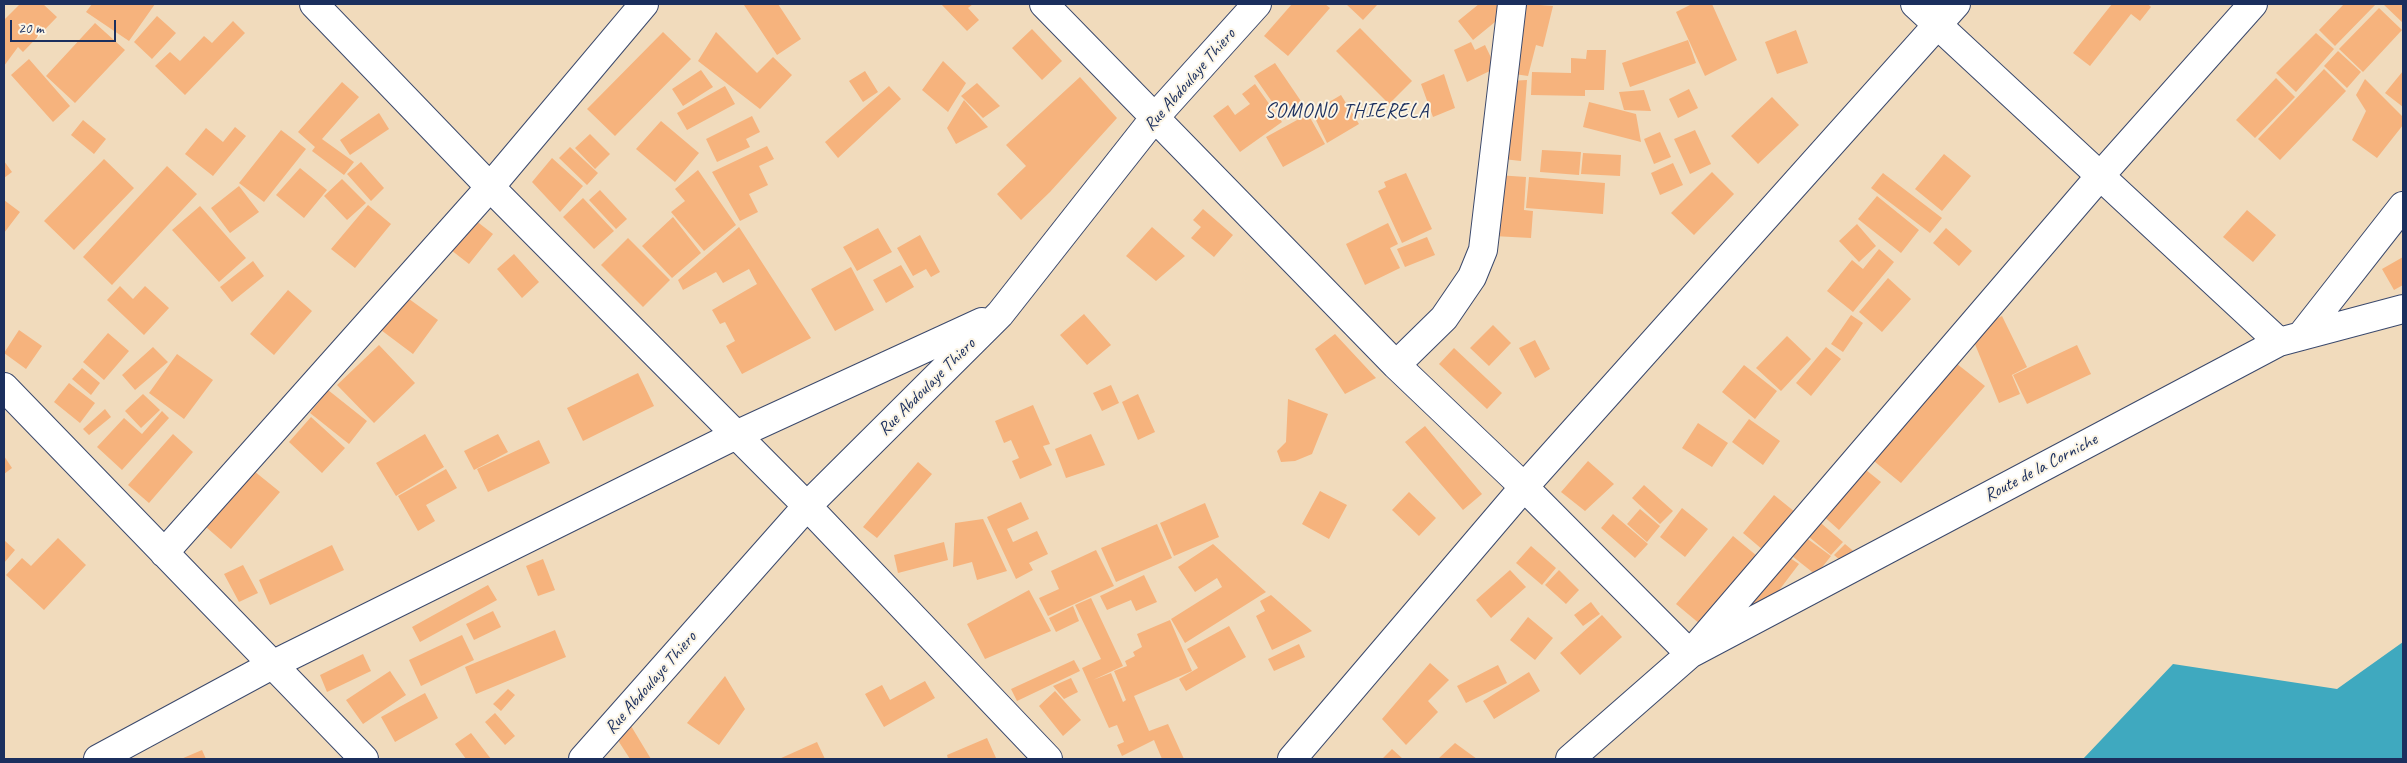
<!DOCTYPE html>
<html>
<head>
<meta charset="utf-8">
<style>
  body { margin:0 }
  #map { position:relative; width:2407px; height:763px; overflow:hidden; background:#f1dbbc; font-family:Caveat,sans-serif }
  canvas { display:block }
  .frame { position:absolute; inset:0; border:5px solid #1b2f5e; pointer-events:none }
  .scale { position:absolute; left:10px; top:20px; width:106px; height:22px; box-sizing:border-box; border:2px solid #1b2f5e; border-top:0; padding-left:6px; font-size:15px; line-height:18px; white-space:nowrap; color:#1b2f5e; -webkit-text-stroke:4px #fcf5e5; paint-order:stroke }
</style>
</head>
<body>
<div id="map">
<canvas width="2407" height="763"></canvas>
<div class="frame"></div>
<div class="scale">20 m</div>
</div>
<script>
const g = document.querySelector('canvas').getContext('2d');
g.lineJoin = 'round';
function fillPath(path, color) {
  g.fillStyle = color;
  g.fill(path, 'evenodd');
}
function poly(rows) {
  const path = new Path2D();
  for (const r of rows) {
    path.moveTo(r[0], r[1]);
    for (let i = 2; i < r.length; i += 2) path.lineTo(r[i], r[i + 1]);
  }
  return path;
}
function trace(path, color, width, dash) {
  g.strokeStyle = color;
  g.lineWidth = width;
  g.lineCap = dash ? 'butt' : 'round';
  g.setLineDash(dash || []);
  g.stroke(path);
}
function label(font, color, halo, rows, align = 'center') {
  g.font = font + ' Caveat,sans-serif';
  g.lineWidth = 4;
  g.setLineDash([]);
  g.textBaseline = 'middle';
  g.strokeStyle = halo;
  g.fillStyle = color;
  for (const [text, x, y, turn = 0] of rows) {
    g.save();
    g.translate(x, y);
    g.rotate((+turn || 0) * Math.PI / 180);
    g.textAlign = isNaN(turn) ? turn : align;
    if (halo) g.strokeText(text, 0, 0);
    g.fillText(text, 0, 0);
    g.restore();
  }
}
fillPath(poly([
  [2403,642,2403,759,2083,759,2173,664,2337,689]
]), '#3fa9bf');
fillPath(poly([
  [20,4,43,4,57,17,23,52,18,47,4,66,4,20],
  [92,4,155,4,129,41,86,12],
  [746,4,778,4,801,39,777,55,744,5],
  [941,4,973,4,968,8,979,20,967,31],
  [1292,4,1325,4,1330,8,1288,56,1264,36],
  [1346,4,1378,4,1363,20],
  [1479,4,1498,4,1506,13,1473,40,1458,21],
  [1526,4,1553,6,1543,47,1536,45,1528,76,1508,73],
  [1692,4,1712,4,1737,60,1705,76,1676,12],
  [2112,4,2148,4,2151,7,2140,21,2131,14,2090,66,2073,53],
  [2344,4,2376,4,2335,46,2319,30],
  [2383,4,2403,4,2403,23],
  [2379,8,2402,30,2363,72,2339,49],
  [157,16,176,33,152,59,134,42],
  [233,21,245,33,185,95,155,66,170,52,180,61,204,36,212,43],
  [95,23,125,50,75,103,46,76],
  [1360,28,1412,81,1389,104,1336,51],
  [1032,29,1062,61,1042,80,1012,48],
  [1796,30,1808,63,1777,74,1765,42],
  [663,32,691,59,615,136,587,109],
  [716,32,757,73,773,57,792,75,760,109,698,61],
  [2316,33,2334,49,2296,92,2276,73],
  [1688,40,1696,63,1630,87,1622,63],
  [1471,42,1475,50,1485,45,1496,68,1467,82,1454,50],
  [1587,50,1606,50,1604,90,1585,90,1585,96,1531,95,1532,72,1571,73,1571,58,1586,59],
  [2338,51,2361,72,2347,88,2324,66],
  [29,59,70,106,53,122,11,75],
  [943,61,966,83,948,112,922,90],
  [1275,63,1307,110,1284,119,1254,76],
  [2324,69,2346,91,2280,160,2258,139],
  [701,70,713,87,683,106,672,89],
  [865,71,878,92,863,102,849,81],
  [2403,71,2403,107,2385,93],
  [1444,74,1455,108,1433,117,1421,84],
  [1080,77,1117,118,1050,192,1021,220,997,194,1026,166,1006,145],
  [2276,78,2295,97,2255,138,2236,120],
  [2365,79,2403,117,2403,125,2377,158,2352,140,2366,111,2356,95],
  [1527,80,1521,161,1503,159,1509,81],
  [342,82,359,97,322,139,354,162,344,175,312,151,315,147,298,132],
  [977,83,1000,106,983,118,961,96],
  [1255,84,1282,122,1240,152,1213,116,1228,105,1235,115,1250,104,1242,94],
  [725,86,735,104,687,130,677,113],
  [889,86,901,99,838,158,825,142],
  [1689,89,1698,108,1678,118,1669,99],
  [1644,90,1651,111,1624,110,1619,92],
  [1341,95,1359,124,1327,143,1312,112],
  [1772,97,1799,125,1758,164,1731,136],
  [964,100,988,127,956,144,947,128],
  [1589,102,1636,114,1641,142,1583,127],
  [379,113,389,129,350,155,340,140],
  [1308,114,1325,144,1283,167,1266,137],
  [752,116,760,132,746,139,750,147,717,162,706,139],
  [83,120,106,139,94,154,71,135],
  [661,121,699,153,675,182,636,149],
  [235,127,246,136,213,176,185,154,206,128,223,142],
  [281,130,306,149,264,202,239,183],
  [1695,130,1711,164,1690,174,1674,139],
  [1660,132,1671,157,1654,164,1644,139],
  [590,134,610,154,595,169,575,148],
  [767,146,774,159,759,166,768,185,749,194,758,212,740,221,712,172],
  [570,147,598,173,587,185,559,158],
  [1542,150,1581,152,1579,175,1540,172],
  [1583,153,1621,155,1620,176,1581,174],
  [1944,154,1971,176,1942,211,1915,189],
  [552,158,583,186,560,212,532,182],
  [104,159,134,188,74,250,44,221],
  [4,161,12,172,4,178],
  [361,162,384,188,371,201,347,174],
  [1673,163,1683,185,1660,195,1651,173],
  [167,166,197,194,112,285,83,257],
  [300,168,327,190,304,218,276,195],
  [698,170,736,225,704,251,671,212,685,201,675,189],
  [1712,172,1734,194,1694,235,1671,213],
  [1406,173,1432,229,1402,243,1378,191,1386,187,1384,182],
  [1883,173,1942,218,1930,233,1871,188],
  [1497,175,1526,177,1524,210,1533,211,1531,238,1493,236],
  [1529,177,1605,183,1603,214,1526,208],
  [342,179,366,203,347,220,324,196],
  [239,186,259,212,230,233,211,208],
  [600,190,627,219,616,229,589,200],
  [1877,196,1919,230,1901,253,1858,219],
  [583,198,614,231,594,249,563,217],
  [4,200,20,212,4,233],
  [368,205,391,224,355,268,331,249],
  [200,206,246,258,219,282,172,230],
  [1203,209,1233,235,1214,257,1191,238,1201,227,1193,220],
  [2247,210,2276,235,2253,262,2223,237],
  [673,217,701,253,672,278,642,246],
  [475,220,493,234,469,264,451,250],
  [1388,223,1398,244,1390,248,1400,268,1365,285,1346,244],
  [1857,224,1876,246,1859,262,1839,241],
  [739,227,811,338,742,374,726,346,735,341,725,322,720,324,712,310,757,284,749,269,723,283,716,272,683,290,678,280],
  [1152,227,1185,256,1156,281,1126,256],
  [878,228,892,252,857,271,843,247],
  [1946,228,1972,251,1959,266,1933,243],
  [920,235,940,272,931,277,926,269,913,276,897,248],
  [1427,237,1435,255,1405,267,1397,249],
  [628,238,670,280,643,307,601,265],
  [1879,249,1894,262,1853,312,1827,291,1852,260,1863,269],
  [514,254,539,282,522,298,497,269],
  [2403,257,2403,285,2394,290,2382,269],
  [253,261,264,276,232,302,220,287],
  [901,265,914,287,886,303,873,280],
  [851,267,874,310,835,331,811,289],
  [1888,278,1911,299,1882,332,1859,312],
  [120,286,133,299,145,286,169,308,144,335,107,300],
  [288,290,312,311,274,355,250,334],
  [405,296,438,320,413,354,381,330],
  [1084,314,1111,345,1087,365,1060,335],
  [1851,315,1863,323,1843,352,1831,344],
  [2002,316,2027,367,2010,376,2012,375,2020,394,1999,403,1970,332],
  [1493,325,1511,343,1489,366,1470,348],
  [19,330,42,346,26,369,4,353],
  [108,333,129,351,104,380,83,362],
  [1335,334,1376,378,1345,394,1315,349],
  [1787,336,1811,359,1781,391,1756,368],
  [1535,340,1550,369,1535,378,1519,348],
  [379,345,415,383,374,423,337,385],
  [2077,345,2091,374,2027,404,2013,375],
  [153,347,168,362,135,390,122,375],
  [1826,347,1841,359,1811,396,1796,383],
  [1454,348,1502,393,1487,409,1439,364],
  [177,354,213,380,184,419,149,393],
  [1947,356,1985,386,1901,483,1864,453],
  [1744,365,1777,391,1755,419,1722,392],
  [82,368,100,383,91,395,72,379],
  [638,373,654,406,583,441,567,408],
  [69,383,95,403,80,423,54,402],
  [1111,385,1119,403,1102,411,1093,393],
  [328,390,367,421,349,444,310,413],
  [143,394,160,410,141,428,125,411],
  [1138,394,1155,432,1138,440,1122,402],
  [1288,399,1328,414,1312,454,1295,461,1281,462,1277,451,1286,442],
  [1033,405,1050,444,1043,446,1052,465,1020,479,1012,461,1019,458,1011,440,1004,443,995,421],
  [105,409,111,417,89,435,83,429],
  [162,411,169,418,122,470,97,447,124,418,142,434],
  [311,417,345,448,322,473,289,442],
  [1749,419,1780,441,1763,465,1732,442],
  [1698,423,1728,443,1712,467,1682,448],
  [1425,426,1482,494,1463,510,1405,442],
  [173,434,193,452,149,503,128,485],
  [425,434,444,467,396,496,376,463],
  [498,434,508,452,474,470,464,451],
  [1091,434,1105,465,1066,478,1055,449],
  [539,440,550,463,488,492,477,469],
  [4,456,12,468,4,474],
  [1588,461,1614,484,1585,511,1561,492],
  [918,462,932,474,877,538,863,527],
  [1861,466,1881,482,1839,530,1820,513],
  [446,469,457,488,426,505,435,521,418,531,398,496],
  [254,471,280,492,231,549,206,527],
  [1644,485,1673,511,1660,524,1632,498],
  [1320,491,1347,505,1329,539,1302,524],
  [1409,492,1436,518,1419,536,1392,510],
  [1774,495,1795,512,1763,550,1743,533],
  [1021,502,1029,519,1007,529,1013,542,1037,531,1048,554,1029,563,1033,570,1016,579,987,517],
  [1205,503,1219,537,1174,556,1160,523],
  [1682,508,1708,529,1685,557,1660,537],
  [1640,509,1660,526,1647,542,1627,524],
  [1613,514,1648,544,1635,558,1601,528],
  [1815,518,1843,542,1831,555,1803,532],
  [983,519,1007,571,977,580,972,562,953,567,955,523],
  [1157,524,1172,558,1116,582,1101,548],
  [1801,534,1831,556,1816,575,1787,552],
  [1733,536,1757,556,1700,624,1676,604],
  [58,538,86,565,44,610,6,575,22,558,31,566],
  [4,540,15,550,4,563],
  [944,542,948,560,898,573,894,555],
  [1213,544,1266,592,1185,643,1171,619,1222,587,1217,578,1195,592,1178,567],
  [1845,544,1858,555,1847,566,1834,555],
  [332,545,344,570,270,605,259,580],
  [1531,546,1556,568,1542,585,1516,563],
  [1096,550,1114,586,1048,616,1039,598,1059,589,1051,571],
  [1784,554,1799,564,1761,614,1747,602],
  [543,559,555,590,538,596,526,566],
  [243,565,258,593,239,602,224,574],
  [1510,570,1526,587,1491,618,1476,600],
  [1559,570,1579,590,1566,604,1545,585],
  [1144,575,1157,602,1136,611,1131,600,1107,610,1100,596],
  [488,585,497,600,420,642,412,627],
  [1029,590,1051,631,985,659,967,624],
  [1271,595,1312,631,1272,650,1256,616,1265,611,1260,601],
  [1091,598,1123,666,1093,680,1111,673,1123,702,1126,700,1114,671,1127,666,1125,661,1135,656,1133,652,1142,647,1137,634,1170,620,1192,671,1134,696,1149,731,1168,724,1184,759,1162,759,1154,740,1122,756,1117,745,1124,742,1117,725,1109,728,1082,668,1101,659,1075,605],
  [1591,602,1600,614,1583,626,1574,615],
  [1073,606,1079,621,1056,632,1049,618],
  [493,611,501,627,474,640,466,624],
  [1602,615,1622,637,1580,675,1560,653],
  [1528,617,1553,638,1535,660,1510,640],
  [1229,626,1246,657,1186,691,1179,679,1198,668,1187,649],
  [555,630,566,657,476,694,465,667],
  [462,635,474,660,421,686,409,660],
  [1299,644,1305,657,1274,671,1268,659],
  [363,654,371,671,327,692,320,675],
  [1074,660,1080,671,1017,701,1011,689],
  [1430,663,1449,680,1428,701,1438,712,1406,745,1382,719],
  [1498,665,1507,683,1466,703,1457,686],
  [390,671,406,695,363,724,346,700],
  [1529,672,1540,691,1494,719,1483,701],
  [725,676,745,709,719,745,687,723],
  [1071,678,1078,692,1064,699,1053,686],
  [925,681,935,698,884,727,865,694,882,685,890,700],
  [508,689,515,695,501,711,493,704],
  [1055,691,1081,720,1063,736,1039,706],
  [425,693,438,718,395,742,381,717],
  [495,713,515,736,505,745,485,722],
  [628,721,651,759,630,759,612,731],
  [471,733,491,759,466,759,455,744],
  [987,738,996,758,948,759,947,755],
  [817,742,825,759,779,759],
  [1455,743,1477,759,1438,759],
  [1392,749,1403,759,1382,759],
  [202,750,206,759,181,759]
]), '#f6b37d');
const minor = poly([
  [314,4,490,187,807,506,1048,759],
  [1044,4,1396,365,1524,487,1690,654,2279,342,2403,309],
  [1915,4,2279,342],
  [2301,336,2403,206],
  [1396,365,1444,318,1472,277,1483,250,1512,4],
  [4,387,364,759],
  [164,553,490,187,644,4],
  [98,759,272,665,736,435,982,322],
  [583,759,807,506,1000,314,1156,116,1257,4],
  [1292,759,1524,487,1956,4],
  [1570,759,1690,654,2100,176,2253,4]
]);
trace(minor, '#3b496c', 30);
trace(minor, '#fff', 28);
label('18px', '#1b2f5e', '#fcf5e5', [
  ["Rue Abdoulaye Thiero",1190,80,-49],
  ["Rue Abdoulaye Thiero",927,387,-45],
  ["Route de la Corniche",2041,468,-28],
  ["Rue Abdoulaye Thiero",651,683,-49]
]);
g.letterSpacing = '1px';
label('20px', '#1b2f5e', '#fcf5e5', [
  ["SOMONO THIERELA",1347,112]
]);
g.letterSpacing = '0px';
</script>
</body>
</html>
